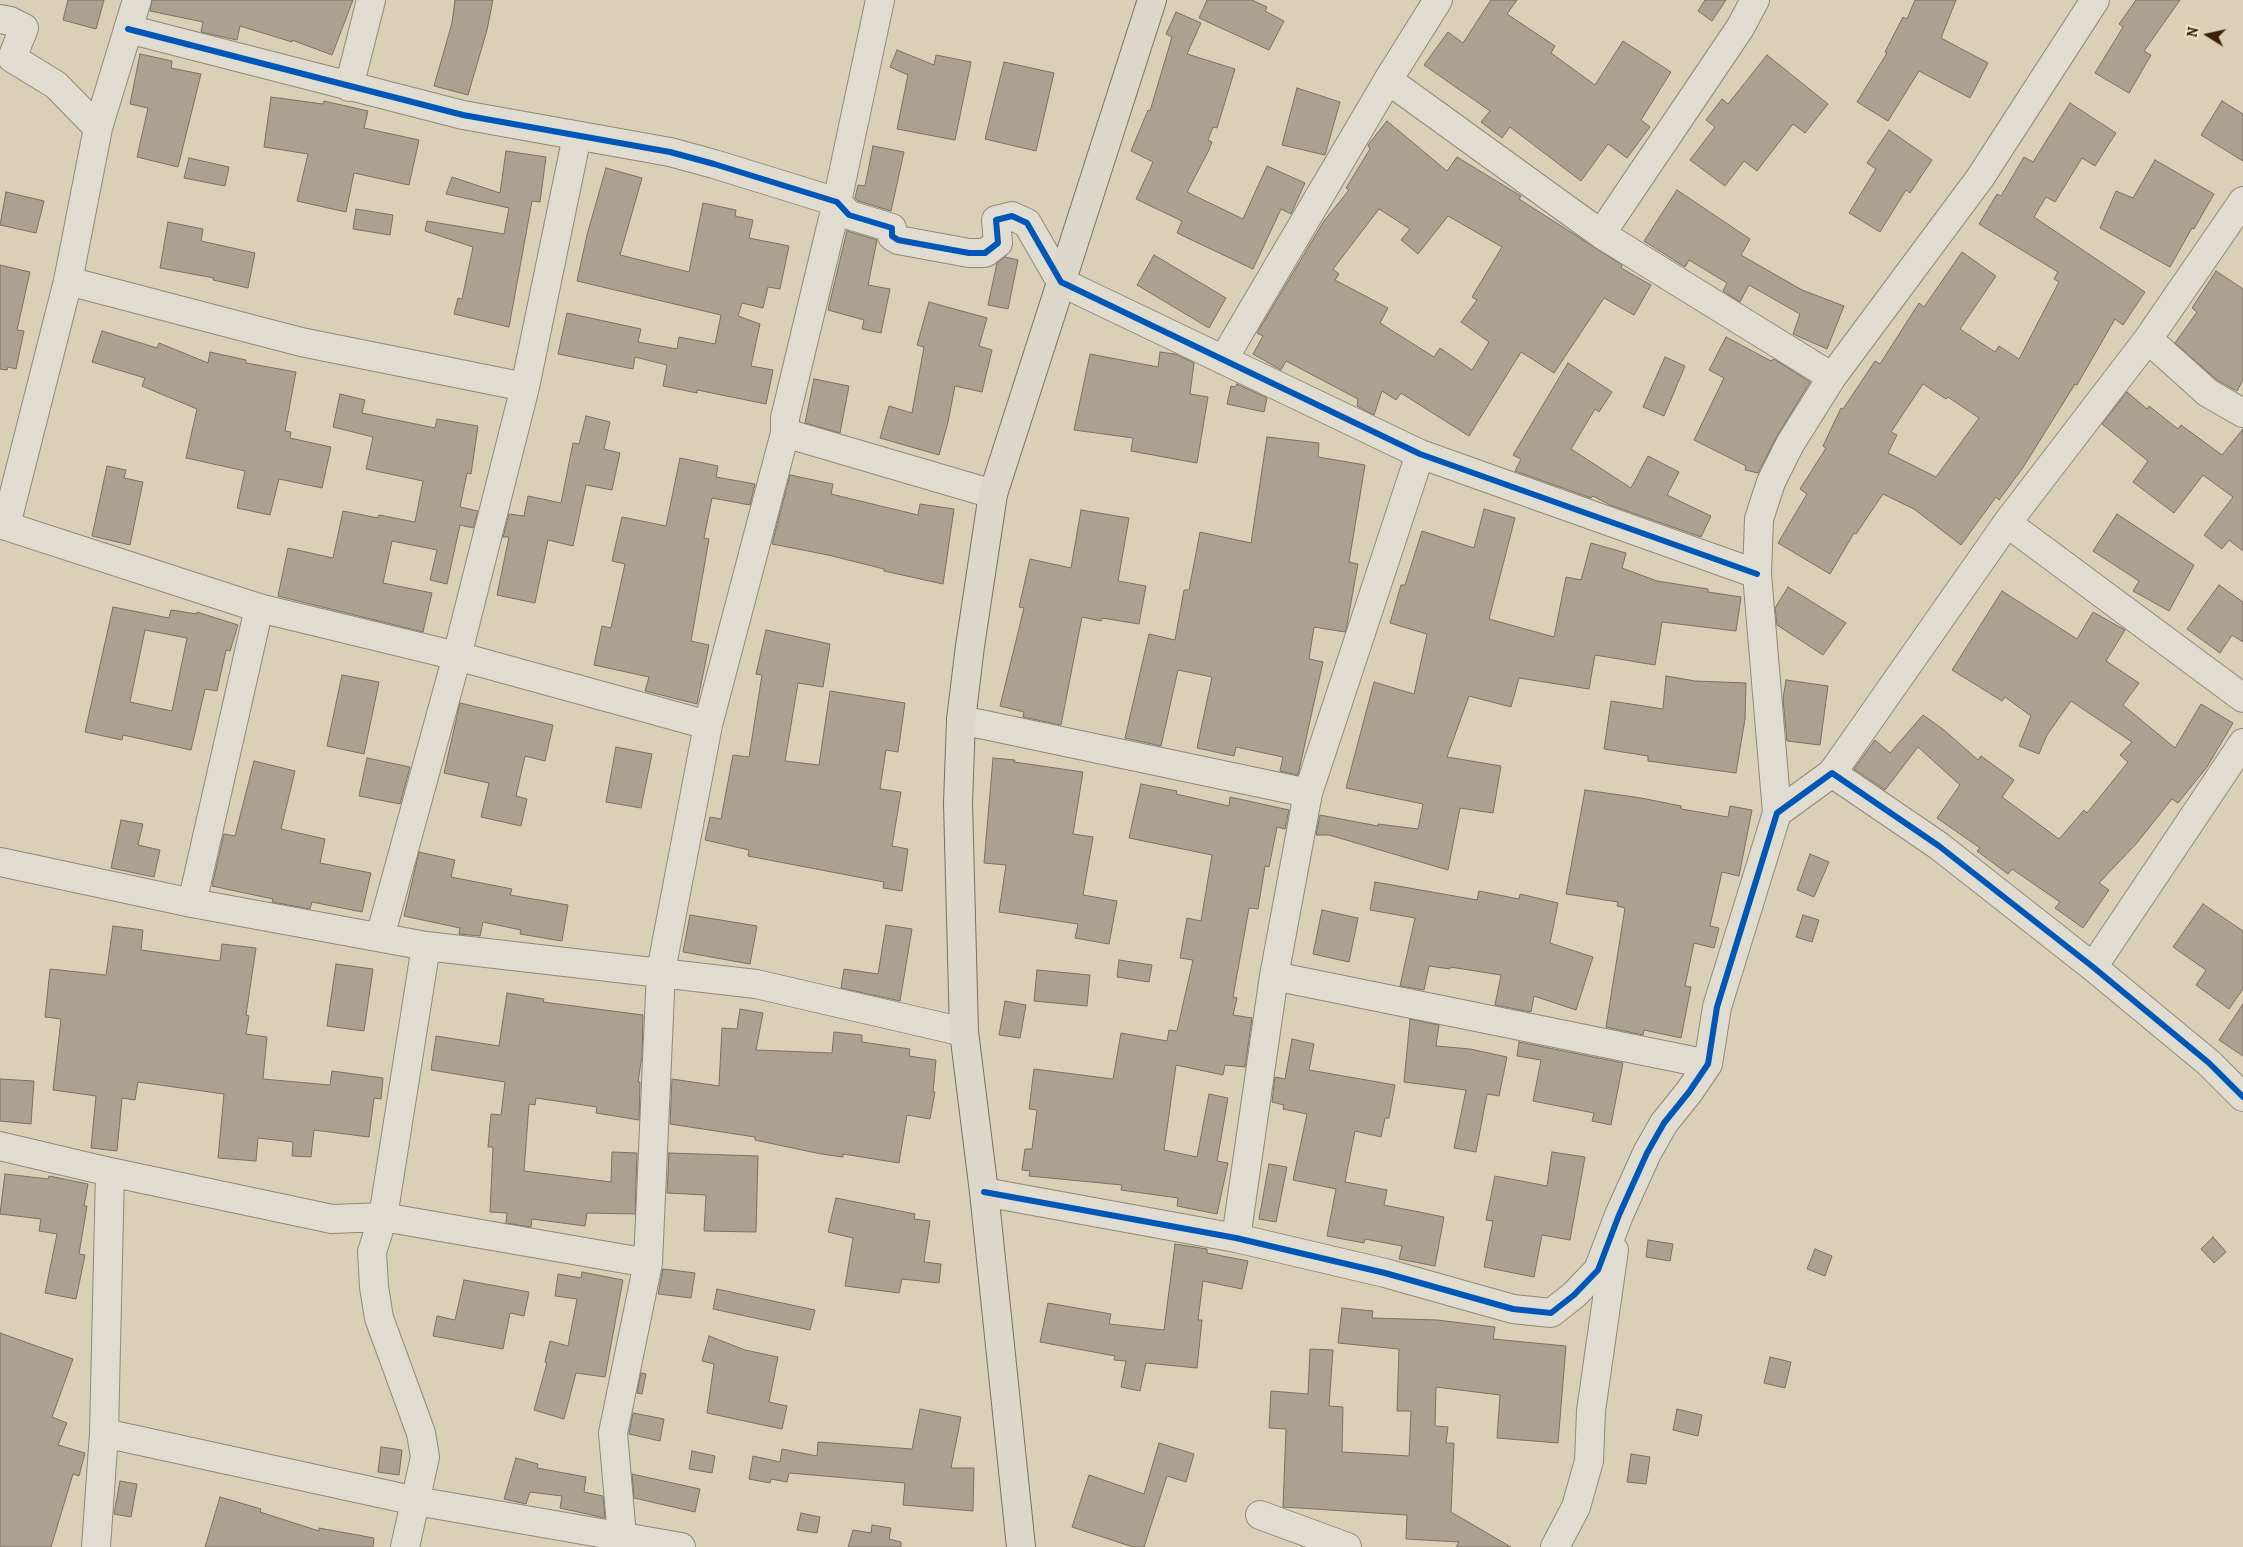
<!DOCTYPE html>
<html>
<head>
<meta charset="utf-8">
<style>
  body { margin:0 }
  #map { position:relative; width:2243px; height:1547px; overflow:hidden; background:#d9d0b7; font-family:Alegreya,serif }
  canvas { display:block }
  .north { position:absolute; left:2183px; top:10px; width:50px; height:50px; -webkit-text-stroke:4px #efe5c7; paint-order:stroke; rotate:280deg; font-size:14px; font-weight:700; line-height:20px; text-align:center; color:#3c200c }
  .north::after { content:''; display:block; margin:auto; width:18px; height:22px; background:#3c200c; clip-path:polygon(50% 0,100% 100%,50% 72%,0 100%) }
</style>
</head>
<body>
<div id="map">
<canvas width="2243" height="1547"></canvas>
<div class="north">N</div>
</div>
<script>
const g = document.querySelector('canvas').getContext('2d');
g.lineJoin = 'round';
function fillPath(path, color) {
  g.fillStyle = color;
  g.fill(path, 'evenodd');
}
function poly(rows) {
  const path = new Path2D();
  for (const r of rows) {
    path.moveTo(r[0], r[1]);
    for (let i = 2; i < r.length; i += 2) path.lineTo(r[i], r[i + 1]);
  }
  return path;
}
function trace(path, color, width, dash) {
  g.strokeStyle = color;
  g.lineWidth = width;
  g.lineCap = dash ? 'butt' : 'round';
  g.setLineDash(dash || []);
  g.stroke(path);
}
const building = poly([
  [68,0,104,0,96,29,63,20,68,0],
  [152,0,353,0,332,55,292,40,292,42,240,26,237,40,201,32,203,22,150,11,152,0],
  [455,0,493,0,487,30,468,95,434,86,452,23,455,0],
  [1207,0,1252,0,1267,7,1265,11,1284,21,1269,50,1199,18,1207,0],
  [1491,0,1517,0,1507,14,1555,46,1551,53,1595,85,1623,41,1671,72,1641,120,1650,127,1627,158,1608,144,1581,181,1510,127,1502,138,1481,122,1490,111,1424,65,1448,32,1463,43,1491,0],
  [1705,0,1726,0,1712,21,1698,11,1705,0],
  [1915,0,1956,0,1941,38,1988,63,1970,98,1919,71,1888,121,1857,102,1887,53,1885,52,1903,17,1907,19,1915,0],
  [2136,0,2180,0,2144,51,2151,55,2129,93,2095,73,2123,27,2119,24,2136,0],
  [1176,12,1201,23,1187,54,1235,69,1217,128,1213,127,1208,140,1212,142,1209,150,1187,192,1243,219,1267,166,1305,183,1291,214,1281,209,1253,269,1177,233,1182,221,1136,199,1153,162,1131,151,1148,110,1150,111,1172,37,1166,34,1176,12],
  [897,50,934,65,936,55,971,62,955,140,897,129,908,75,890,67,897,50],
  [140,54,172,61,171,68,201,74,178,167,137,157,148,108,130,104,140,54],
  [1767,55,1828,104,1805,133,1793,124,1757,171,1744,161,1725,186,1690,160,1715,127,1706,120,1722,99,1728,104,1767,55],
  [1004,62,1054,73,1036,151,985,139,1004,62],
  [1297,88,1340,102,1325,155,1282,145,1297,88],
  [271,97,323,104,324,101,368,111,364,128,419,140,409,185,354,173,346,212,297,201,308,154,264,147,271,97],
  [2222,101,2243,114,2243,161,2201,135,2222,101],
  [2070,103,2116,133,2095,166,2082,158,2055,202,2046,197,2034,217,2145,292,2123,325,2115,319,2077,385,2075,384,2024,466,1999,500,1996,497,1961,545,1914,509,1883,494,1856,534,1854,533,1830,574,1778,543,1807,494,1800,489,1826,448,1823,446,1841,408,1843,409,1875,361,1880,364,1919,303,1924,307,1962,252,1996,276,1960,329,1995,352,1999,346,2019,359,2059,282,2054,279,2058,272,1979,224,1997,194,2001,196,2024,157,2033,162,2070,103],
  [1923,384,1946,399,1948,397,1979,418,1936,477,1888,453,1897,435,1891,432,1923,384],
  [1387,121,1447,171,1457,157,1521,196,1519,199,1622,265,1621,268,1651,285,1634,315,1604,298,1554,373,1521,352,1469,436,1401,393,1396,400,1382,391,1374,415,1357,406,1358,399,1286,361,1281,370,1253,354,1263,336,1257,333,1324,221,1349,190,1346,188,1370,149,1368,145,1387,121],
  [1379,209,1410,229,1401,240,1418,254,1448,216,1502,247,1472,297,1477,300,1461,322,1489,342,1472,370,1440,348,1434,357,1380,323,1388,308,1335,280,1339,274,1333,269,1379,209],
  [1889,130,1932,160,1910,193,1906,190,1880,232,1849,213,1876,169,1867,163,1889,130],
  [873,146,904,152,891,211,858,201,855,198,858,185,865,186,873,146],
  [506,151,546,157,540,202,532,201,509,327,454,314,458,298,462,299,473,247,425,231,427,221,504,234,509,208,446,194,452,177,500,193,506,151],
  [189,158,229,167,225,186,184,178,189,158],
  [2155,160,2214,194,2194,229,2192,228,2170,267,2100,228,2116,191,2133,198,2155,160],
  [606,168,642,178,620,255,689,272,703,203,736,210,735,216,753,220,749,238,789,246,780,289,768,287,763,308,742,303,738,316,760,324,751,366,773,370,766,404,697,390,697,393,663,386,667,365,635,357,633,369,558,354,567,313,641,329,638,342,677,349,679,337,715,344,721,315,577,281,587,235,606,168],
  [1677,190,1750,239,1741,255,1802,290,1844,306,1827,349,1793,334,1800,314,1749,285,1740,302,1723,291,1727,283,1689,260,1685,267,1644,241,1677,190],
  [6,192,44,201,36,233,0,225,6,192],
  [356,209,393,215,390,235,353,229,356,209],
  [168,222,203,229,201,241,255,253,248,288,213,280,214,278,160,268,168,222],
  [847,231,877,240,868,285,890,289,881,333,862,329,864,320,828,310,847,231],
  [1154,255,1226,298,1209,328,1137,285,1154,255],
  [1005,257,1018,260,1008,309,988,305,997,263,1005,257],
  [0,265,30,272,17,330,24,331,16,369,8,367,7,370,0,369,0,265],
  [2216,271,2243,289,2243,380,2237,391,2217,380,2175,343,2197,312,2192,308,2216,271],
  [929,302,987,318,979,346,992,350,982,392,955,386,948,422,939,455,880,438,889,406,912,413,924,347,917,345,929,302],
  [102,331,157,348,159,343,208,363,210,352,246,360,246,363,296,372,285,431,291,432,290,438,331,447,322,488,279,479,270,515,237,508,245,471,186,458,197,409,142,386,145,378,92,362,102,331],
  [1726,337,1771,361,1774,359,1810,382,1777,436,1758,473,1745,470,1746,466,1694,440,1724,378,1709,370,1726,337],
  [1160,352,1175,354,1194,363,1190,394,1208,397,1197,463,1131,451,1133,438,1074,430,1090,354,1158,367,1160,352],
  [1665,357,1685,366,1664,416,1643,407,1665,357],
  [1568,363,1612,392,1599,412,1595,409,1571,449,1631,488,1648,456,1679,472,1667,495,1711,516,1701,537,1610,505,1593,496,1591,498,1515,471,1521,459,1513,455,1568,363],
  [814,379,849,386,840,433,805,423,814,379],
  [1237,384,1267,398,1264,412,1227,404,1231,386,1235,387,1237,384],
  [2127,392,2147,409,2149,406,2178,429,2181,425,2222,455,2243,429,2243,551,2229,540,2222,549,2204,535,2233,497,2203,475,2174,513,2133,482,2148,461,2102,424,2127,392],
  [340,394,365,400,362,413,435,428,437,419,478,426,471,474,467,473,460,507,478,511,473,528,460,525,447,584,430,580,437,550,392,541,383,583,432,593,423,632,278,596,288,548,333,558,343,511,378,518,379,515,415,522,423,481,366,469,373,437,333,427,340,394],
  [586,416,610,422,604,449,620,453,612,490,586,485,573,546,548,540,535,603,497,595,509,537,503,537,509,514,524,516,528,496,561,503,573,443,579,444,586,416],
  [1267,437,1319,443,1318,457,1365,465,1349,562,1358,564,1346,630,1345,632,1314,627,1309,659,1323,662,1298,775,1280,771,1283,757,1236,747,1234,756,1197,748,1212,677,1178,670,1161,746,1125,738,1149,634,1175,640,1184,590,1189,590,1200,532,1251,543,1267,437],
  [680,458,718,466,716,477,755,484,750,505,712,498,704,538,709,539,691,641,709,645,697,704,645,691,649,677,594,665,602,626,611,628,625,564,612,561,622,517,666,526,680,458],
  [107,466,126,470,124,478,143,482,130,545,92,536,107,466],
  [790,475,833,484,831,494,918,515,920,504,954,509,943,584,884,571,884,569,828,555,772,544,790,475],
  [1484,509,1515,518,1489,619,1554,637,1566,577,1581,580,1591,543,1626,553,1622,568,1657,581,1708,589,1708,592,1741,597,1736,631,1662,622,1655,665,1595,655,1589,689,1519,678,1511,707,1469,696,1447,757,1501,766,1493,813,1460,808,1448,870,1329,835,1316,835,1320,815,1378,826,1378,824,1418,829,1423,804,1346,788,1374,682,1414,694,1427,634,1390,623,1401,585,1405,585,1422,531,1474,548,1484,509],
  [1081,510,1129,518,1118,581,1146,586,1139,624,1102,618,1101,621,1082,617,1061,725,1023,717,1024,712,1000,706,1024,608,1019,607,1030,559,1071,568,1081,510],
  [2117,514,2194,565,2169,611,2133,591,2139,581,2093,551,2117,514],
  [2219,585,2243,602,2243,642,2232,635,2220,653,2187,629,2219,585],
  [1788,587,1846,623,1823,655,1777,625,1775,608,1788,587],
  [2002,591,2077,639,2093,612,2125,630,2106,661,2139,683,2123,705,2175,748,2201,704,2233,723,2207,767,2178,803,2172,799,2136,844,2099,883,2109,890,2083,928,2055,908,2060,902,2012,869,2008,874,1977,851,1980,848,1937,818,1960,785,1918,747,1885,790,1854,769,1875,740,1890,753,1923,715,1944,730,1978,760,1981,756,2014,780,2002,797,2059,839,2084,810,2087,813,2128,762,2120,755,2132,742,2071,701,2047,735,2039,754,2019,746,2031,716,2005,697,2002,701,1952,670,2002,591],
  [113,607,169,618,171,610,197,614,197,612,238,625,230,651,226,650,217,691,205,689,191,750,123,735,122,740,85,732,113,607],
  [145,630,187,638,172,711,130,702,145,630],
  [766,630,830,644,823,687,798,683,785,761,819,765,830,691,905,703,898,752,886,750,880,789,901,792,892,846,908,849,902,891,883,888,884,882,748,856,749,850,705,840,710,817,721,819,733,755,749,757,762,675,756,674,766,630],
  [342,675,379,682,364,754,327,746,342,675],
  [1666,676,1695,681,1746,683,1745,719,1736,773,1648,761,1648,756,1604,749,1611,701,1663,709,1666,676],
  [1786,680,1828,686,1820,745,1787,741,1783,699,1786,680],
  [460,703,553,725,545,761,525,756,516,796,527,799,521,826,481,817,489,783,444,773,460,703],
  [616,747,652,754,641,808,606,802,616,747],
  [367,758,410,767,400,804,359,796,367,758],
  [993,758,1015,760,1014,762,1083,772,1073,834,1093,837,1083,895,1117,901,1109,944,1075,938,1078,924,999,912,1006,865,984,863,993,758],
  [254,761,295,771,281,829,325,839,320,863,371,873,362,912,312,902,310,909,272,902,273,899,212,886,224,834,235,836,254,761],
  [1141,784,1177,791,1176,794,1229,806,1230,797,1289,810,1285,829,1277,827,1269,867,1265,866,1258,909,1249,908,1233,997,1237,998,1233,1015,1252,1018,1245,1067,1225,1065,1223,1075,1176,1065,1164,1150,1197,1157,1209,1094,1228,1098,1217,1161,1228,1163,1217,1214,1177,1206,1178,1198,1121,1190,1122,1185,1029,1176,1030,1171,1022,1170,1025,1149,1032,1149,1037,1110,1029,1109,1034,1069,1113,1079,1121,1033,1167,1041,1169,1030,1177,1031,1193,960,1180,958,1187,918,1201,921,1212,855,1129,838,1141,784],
  [1585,790,1641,798,1681,806,1681,809,1728,817,1730,806,1752,810,1739,876,1722,872,1710,926,1719,928,1714,948,1694,943,1685,986,1691,987,1681,1038,1644,1030,1643,1035,1606,1027,1625,908,1617,906,1618,902,1566,894,1585,790],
  [121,820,143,824,138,845,160,850,154,877,111,868,121,820],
  [419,852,455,860,451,877,512,889,510,895,568,905,562,941,520,934,521,930,483,922,480,936,459,934,460,928,404,916,419,852],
  [1810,854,1829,862,1814,897,1797,890,1810,854],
  [1375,882,1477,900,1479,891,1519,899,1520,894,1558,903,1550,943,1593,957,1576,1010,1534,996,1531,1012,1495,1005,1501,975,1450,967,1450,969,1429,966,1424,990,1400,986,1415,918,1370,910,1375,882],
  [2203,904,2243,931,2243,989,2229,1009,2196,985,2206,970,2173,947,2203,904],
  [1322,910,1358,918,1349,962,1313,954,1322,910],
  [690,915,757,926,750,964,683,952,690,915],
  [1803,915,1819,920,1812,942,1796,937,1803,915],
  [886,925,912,929,900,1001,841,988,844,969,878,974,886,925],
  [113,926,143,930,141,950,220,961,222,944,256,948,246,1015,249,1016,246,1034,267,1037,263,1079,330,1085,332,1071,383,1078,381,1099,374,1098,369,1137,314,1130,311,1157,292,1156,293,1142,258,1138,256,1161,218,1158,224,1094,138,1082,135,1100,122,1098,117,1151,91,1148,96,1096,53,1090,61,1019,45,1017,50,969,106,975,113,926],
  [1119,960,1152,965,1149,982,1117,977,1119,960],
  [336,964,373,969,364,1031,327,1026,336,964],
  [1037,970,1090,975,1087,1006,1034,1001,1037,970],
  [507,993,544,999,543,1002,643,1015,642,1056,638,1082,640,1082,639,1120,596,1113,597,1107,536,1098,535,1105,529,1104,524,1171,611,1182,612,1152,637,1153,635,1214,587,1213,585,1226,532,1219,531,1227,506,1223,507,1213,490,1212,493,1147,488,1147,491,1114,501,1115,505,1082,431,1070,436,1036,499,1046,507,993],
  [1005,1001,1026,1005,1020,1038,999,1035,1005,1001],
  [2243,1004,2243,1056,2219,1040,2243,1004],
  [740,1009,763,1013,756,1050,832,1053,834,1032,862,1035,862,1042,910,1049,909,1056,936,1060,933,1092,935,1092,930,1119,907,1115,899,1163,843,1154,843,1157,821,1154,755,1140,755,1137,670,1124,672,1079,719,1086,722,1028,737,1029,740,1009],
  [1410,1019,1439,1025,1436,1046,1470,1049,1507,1057,1499,1096,1487,1094,1476,1152,1454,1148,1466,1090,1404,1082,1410,1019],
  [1292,1039,1314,1044,1309,1070,1395,1085,1389,1118,1385,1118,1381,1137,1355,1131,1345,1182,1387,1190,1384,1205,1444,1217,1435,1266,1399,1259,1402,1246,1365,1239,1364,1243,1327,1236,1336,1189,1293,1180,1307,1114,1283,1109,1284,1105,1272,1102,1275,1077,1285,1079,1292,1039],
  [1519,1042,1623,1063,1611,1125,1592,1121,1594,1113,1533,1101,1541,1060,1517,1056,1519,1042],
  [0,1079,34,1081,31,1124,0,1121,0,1079],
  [1552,1152,1585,1157,1570,1240,1542,1235,1534,1277,1484,1267,1493,1221,1486,1220,1495,1176,1547,1186,1552,1152],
  [669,1153,758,1156,756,1232,704,1231,706,1195,667,1193,669,1153],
  [1269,1164,1287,1167,1276,1222,1259,1219,1269,1164],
  [5,1174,48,1179,49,1176,88,1184,84,1206,87,1206,79,1254,85,1255,76,1299,45,1293,57,1234,39,1231,41,1219,0,1214,5,1174],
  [836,1198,915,1214,914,1219,930,1221,924,1262,941,1264,939,1283,902,1279,899,1293,845,1286,853,1238,828,1232,836,1198],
  [2213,1237,2226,1252,2214,1263,2201,1249,2213,1237],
  [1648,1240,1673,1244,1670,1261,1646,1257,1648,1240],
  [1175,1244,1207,1249,1207,1253,1248,1261,1242,1289,1203,1281,1198,1320,1202,1320,1197,1368,1146,1363,1140,1391,1121,1387,1126,1361,1114,1360,1115,1356,1040,1342,1048,1303,1111,1314,1109,1324,1164,1330,1175,1244],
  [1815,1249,1832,1256,1825,1276,1807,1269,1815,1249],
  [663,1269,695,1273,691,1298,658,1294,663,1269],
  [582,1272,623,1280,605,1377,576,1373,564,1419,534,1410,547,1363,545,1362,550,1341,568,1346,577,1299,555,1296,558,1274,581,1278,582,1272],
  [464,1280,529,1292,524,1316,510,1313,503,1349,433,1336,437,1316,455,1320,464,1280],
  [717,1289,815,1310,810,1330,713,1309,717,1289],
  [1342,1308,1373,1311,1372,1318,1437,1320,1495,1327,1493,1339,1566,1346,1558,1443,1497,1438,1500,1395,1436,1387,1435,1426,1448,1427,1446,1443,1454,1443,1451,1512,1511,1547,1456,1547,1459,1542,1406,1539,1407,1515,1283,1507,1286,1429,1269,1428,1271,1391,1308,1394,1310,1349,1333,1350,1329,1406,1343,1407,1342,1452,1409,1456,1411,1411,1397,1411,1399,1349,1338,1343,1342,1308],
  [0,1333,73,1359,52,1417,67,1423,58,1445,85,1453,79,1476,73,1474,51,1547,0,1547,0,1333],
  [709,1336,745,1350,778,1357,769,1402,787,1406,782,1429,707,1413,714,1364,702,1361,709,1336],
  [1770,1357,1791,1362,1785,1388,1764,1383,1770,1357],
  [641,1373,646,1374,642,1394,637,1393,641,1373],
  [920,1409,961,1417,951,1468,974,1468,973,1511,903,1505,905,1483,789,1473,787,1482,771,1479,770,1483,749,1479,753,1456,780,1462,782,1449,817,1456,818,1442,912,1449,920,1409],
  [1677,1409,1702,1415,1698,1436,1673,1430,1677,1409],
  [633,1413,664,1419,660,1441,629,1434,633,1413],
  [1159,1443,1194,1454,1186,1482,1167,1476,1144,1547,1133,1547,1072,1527,1089,1475,1144,1494,1159,1443],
  [381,1447,402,1450,399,1475,378,1472,381,1447],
  [692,1451,715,1456,712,1473,689,1469,692,1451],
  [1631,1454,1650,1457,1646,1484,1627,1482,1631,1454],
  [516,1458,538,1464,537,1468,586,1477,584,1492,603,1496,605,1518,560,1508,562,1496,530,1492,526,1504,504,1499,516,1458],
  [632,1474,700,1489,695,1512,634,1498,632,1474],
  [120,1481,137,1484,131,1517,114,1514,120,1481],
  [220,1497,261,1509,260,1512,319,1531,319,1528,374,1538,373,1547,205,1547,220,1497],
  [801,1513,820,1517,817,1533,797,1530,801,1513],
  [872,1525,891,1528,889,1539,901,1542,901,1547,848,1547,853,1530,871,1533,872,1525]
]);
fillPath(building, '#aaa190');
trace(building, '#7a7162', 1);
const minor = poly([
  [0,19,10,21,24,28,12,58,56,85,98,128],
  [128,29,463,115,670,152,714,164,837,202,849,215,892,228,892,236,898,240,969,253,985,253,998,243,996,220,1012,216,1027,223,1061,282,1420,454,1757,574],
  [1388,80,1601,234,1832,377],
  [349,87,371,0],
  [1601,234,1740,28,1755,0],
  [68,281,301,342,525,387],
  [2148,339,2208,393,2243,413],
  [1223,360,1388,80,1438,0],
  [785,433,993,494],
  [2007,523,2243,698],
  [0,524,259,608,457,656,708,725],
  [6,525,68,281,98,128,137,0],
  [961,720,1308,793],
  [1832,773,2007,523,2148,339,2243,201],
  [1777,813,1757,574,1759,519,1771,482,1790,444,1832,377,1980,178,2095,0],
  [0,862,192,903,426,946,756,984,964,1032],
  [192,903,259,608],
  [380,937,457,656,525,387,577,136],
  [2093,967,2243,743],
  [1274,976,1708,1064],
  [0,1146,110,1172,332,1219,383,1217,648,1263],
  [984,1192,1236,1238,1385,1273,1513,1309,1551,1313,1574,1295,1598,1270,1619,1215,1647,1153,1664,1123,1689,1092,1708,1064,1717,1007,1777,813,1832,773,1939,846,2093,967,2209,1063,2243,1097],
  [1236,1238,1274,976,1308,793,1420,454],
  [104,1433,416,1501,681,1547],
  [1260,1515,1347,1547],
  [622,1536,613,1433,648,1263,661,971,708,725,785,433,785,418,837,202,880,0],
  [96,1547,104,1433,110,1172],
  [405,1547,425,1457,421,1433,379,1318,374,1287,372,1252,383,1217,426,946],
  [1555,1547,1576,1507,1589,1461,1591,1411,1614,1250]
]);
const major = poly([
  [1021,1547,984,1192,964,1032,958,803,961,720,970,646,993,494,1152,0]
]);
trace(minor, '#918878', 30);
trace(major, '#7a7162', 30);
trace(minor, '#e1dcd0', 28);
trace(major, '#dcd7c8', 28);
trace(poly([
  [128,29,463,115,670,152,714,164,837,202,849,215,892,228,892,236,898,240,969,253,985,253,998,243,996,220,1012,216,1027,223,1061,282,1420,454,1757,574],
  [984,1192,1236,1238,1385,1273,1513,1309,1551,1313,1574,1295,1598,1270,1619,1215,1647,1153,1664,1123,1689,1092,1708,1064,1717,1007,1777,813,1832,773,1939,846,2093,967,2209,1063,2243,1097]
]), '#0057b8', 6);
</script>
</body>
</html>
